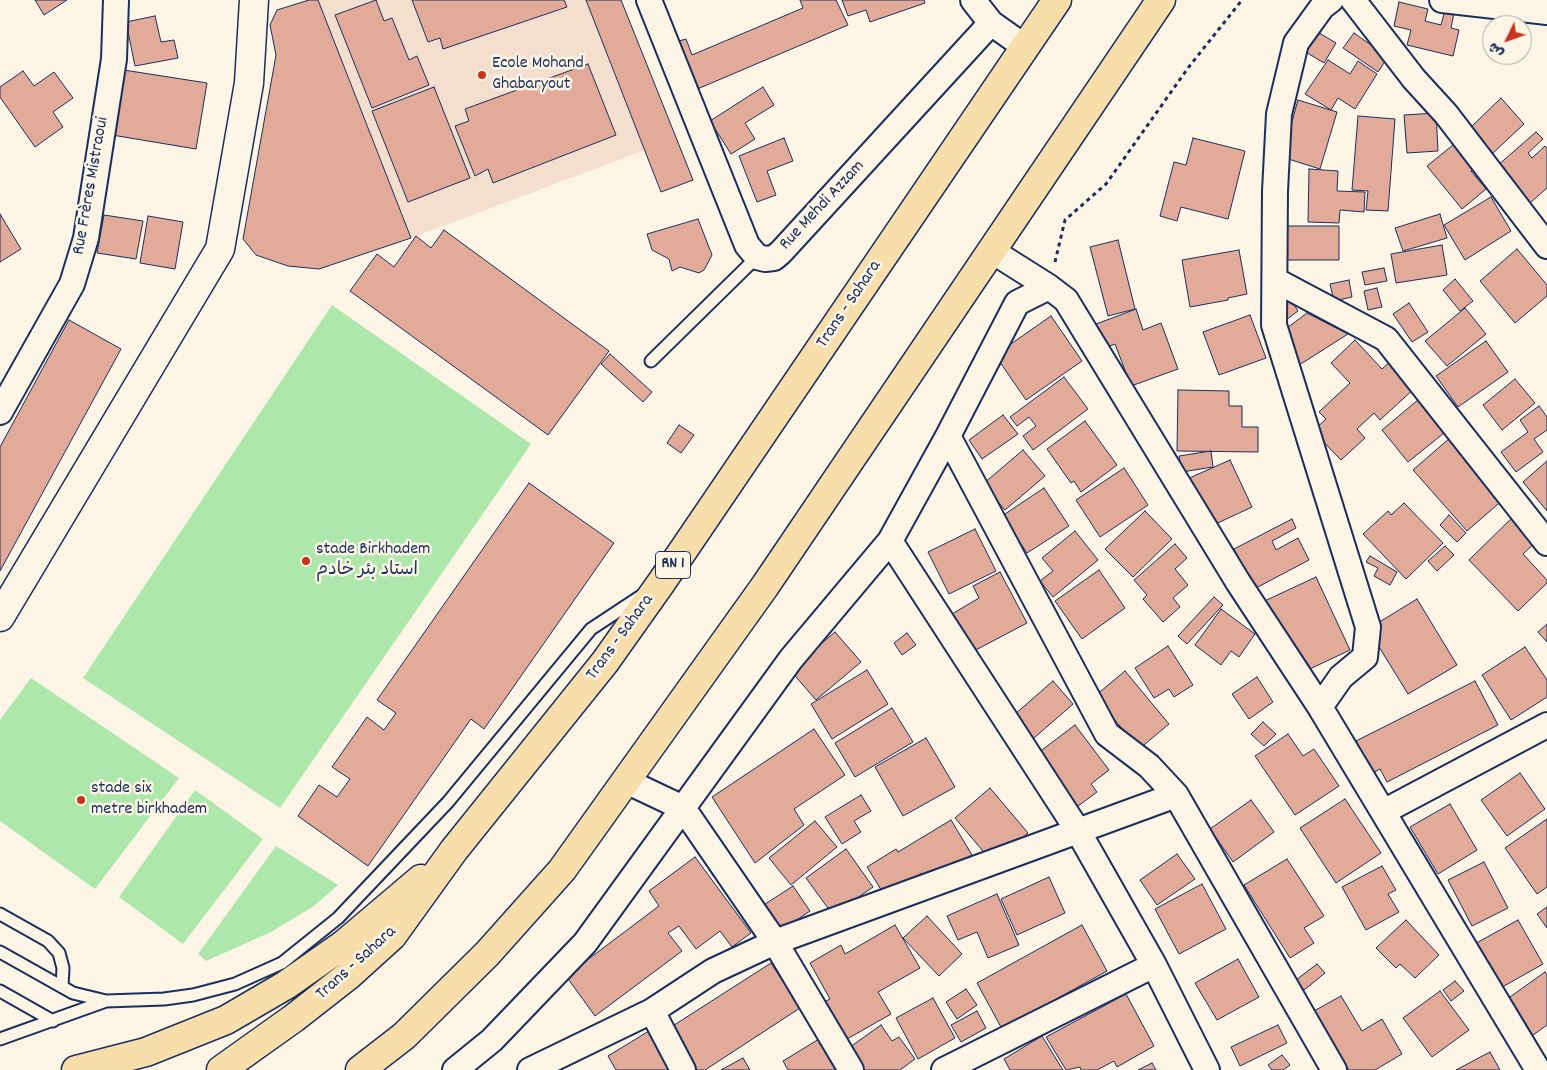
<!DOCTYPE html>
<html>
<head>
<meta charset="utf-8">
<style>
  body { margin:0 }
  #map { position:relative; width:1547px; height:1070px; overflow:hidden; background:#fcf5e5; font-family:Dekko,"Playpen Sans Arabic",sans-serif }
  canvas { display:block }
  .north { position:absolute; left:1482px; top:15px; width:50px; height:50px; box-sizing:border-box; background:#fcf5e5; border:1px solid #a2a6af; border-radius:50%; rotate:228deg; font-size:14px; font-weight:700; line-height:20px; text-align:center; color:#1b2f5e }
  .north::after { content:''; display:block; margin:auto; width:18px; height:22px; background:#c8321e; clip-path:polygon(50% 0,100% 100%,50% 72%,0 100%) }
</style>
</head>
<body>
<div id="map">
<canvas width="1547" height="1070"></canvas>
<div class="north">ش</div>
</div>
<script>
const g = document.querySelector('canvas').getContext('2d');
g.lineJoin = 'round';
function fillPath(path, color) {
  g.fillStyle = color;
  g.fill(path, 'evenodd');
}
function poly(rows) {
  const path = new Path2D();
  for (const r of rows) {
    path.moveTo(r[0], r[1]);
    for (let i = 2; i < r.length; i += 2) path.lineTo(r[i], r[i + 1]);
  }
  return path;
}
function trace(path, color, width, dash) {
  g.strokeStyle = color;
  g.lineWidth = width;
  g.lineCap = dash ? 'butt' : 'round';
  g.setLineDash(dash || []);
  g.stroke(path);
}
function label(font, color, halo, rows, align = 'center') {
  g.font = font + ' Dekko,"Playpen Sans Arabic",sans-serif';
  g.lineWidth = 5;
  g.setLineDash([]);
  g.textBaseline = 'middle';
  g.strokeStyle = halo;
  g.fillStyle = color;
  for (const [text, x, y, turn = 0] of rows) {
    g.save();
    g.translate(x, y);
    g.rotate((+turn || 0) * Math.PI / 180);
    g.textAlign = isNaN(turn) ? turn : align;
    if (halo) g.strokeText(text, 0, 0);
    g.fillText(text, 0, 0);
    g.restore();
  }
}
fillPath(poly([
  [318,0,586,0,645,150,411,238]
]), '#f4dece');
fillPath(poly([
  [332,305,531,444,280,808,83,678],
  [31,678,179,778,95,889,0,821,0,720],
  [195,790,263,839,183,944,119,897],
  [276,846,338,885,314,906,271,932,206,961,198,954]
]), '#aee7ab');
const building = poly([
  [35,0,67,0,44,15,35,0],
  [309,0,318,0,411,238,319,269,288,266,256,255,243,239,276,55,270,25,277,10,309,0],
  [376,0,384,21,392,18,409,60,417,56,429,85,372,108,335,15,376,0],
  [412,0,564,0,567,7,443,49,440,38,428,42,412,0],
  [586,0,621,0,693,180,661,192,586,0],
  [800,0,836,0,848,25,695,90,675,42,686,39,692,55,803,8,800,0],
  [842,0,924,0,925,3,870,22,866,10,848,16,842,0],
  [1399,2,1428,9,1425,21,1441,25,1445,10,1454,13,1451,28,1459,30,1453,56,1407,45,1411,30,1394,26,1399,2],
  [155,16,161,42,174,40,178,58,135,66,126,22,155,16],
  [1311,28,1336,43,1324,63,1299,48,1311,28],
  [1354,33,1388,57,1378,72,1343,48,1354,33],
  [1328,60,1350,74,1358,61,1377,74,1355,109,1338,98,1331,110,1305,94,1328,60],
  [588,64,616,135,493,183,488,169,475,176,455,126,469,121,465,109,588,64],
  [111,68,207,83,196,149,100,133,111,68],
  [23,71,34,86,54,72,73,98,53,112,63,127,35,147,0,97,0,87,23,71],
  [434,87,470,178,408,202,372,111,434,87],
  [763,87,774,105,745,123,755,139,731,154,710,121,763,87],
  [1501,98,1524,124,1493,153,1470,128,1501,98],
  [1298,100,1337,112,1320,169,1282,157,1298,100],
  [1436,113,1438,151,1407,153,1404,115,1436,113],
  [1358,116,1395,119,1388,211,1366,210,1368,191,1352,190,1358,116],
  [1536,132,1543,139,1528,153,1532,158,1545,146,1547,148,1547,188,1530,203,1497,166,1536,132],
  [784,138,793,161,767,171,776,195,757,202,739,156,784,138],
  [1193,138,1245,151,1228,219,1181,207,1177,221,1160,216,1174,162,1186,165,1193,138],
  [1458,141,1478,165,1471,171,1486,189,1462,209,1427,166,1458,141],
  [1309,169,1338,171,1337,191,1365,192,1364,212,1340,210,1339,223,1308,222,1309,169],
  [1491,197,1511,231,1465,260,1444,225,1491,197],
  [0,214,21,249,0,262,0,214],
  [1440,214,1447,238,1403,251,1395,228,1440,214],
  [104,215,143,221,136,259,97,253,104,215],
  [148,216,183,222,175,269,140,263,148,216],
  [698,219,712,255,704,270,699,273,680,267,672,271,669,259,652,250,647,234,698,219],
  [1285,226,1339,226,1339,260,1285,260,1285,226],
  [444,230,609,351,548,435,350,291,377,254,394,267,416,236,431,248,444,230],
  [1118,240,1135,309,1108,316,1090,247,1118,240],
  [1442,245,1447,275,1396,283,1391,254,1442,245],
  [1517,249,1547,285,1547,296,1515,323,1480,281,1517,249],
  [1239,250,1247,294,1228,298,1228,300,1190,307,1182,260,1239,250],
  [1384,268,1387,281,1365,285,1362,272,1384,268],
  [1455,279,1473,301,1460,311,1443,290,1455,279],
  [1349,280,1352,297,1334,301,1330,284,1349,280],
  [1377,288,1382,307,1368,310,1364,291,1377,288],
  [1291,300,1298,311,1286,320,1278,309,1291,300],
  [1409,303,1428,332,1412,342,1393,314,1409,303],
  [1465,308,1486,334,1447,366,1425,341,1465,308],
  [1136,309,1143,330,1161,323,1178,369,1131,386,1115,344,1100,350,1091,326,1136,309],
  [1307,313,1348,334,1296,367,1287,328,1307,313],
  [1250,315,1266,358,1219,375,1203,332,1250,315],
  [1051,316,1082,361,1026,400,995,355,1051,316],
  [69,320,121,349,0,571,0,447,69,320],
  [1355,340,1382,369,1391,361,1416,387,1380,420,1374,413,1357,429,1365,438,1341,460,1313,431,1326,419,1319,412,1350,383,1331,363,1355,340],
  [1486,341,1508,372,1458,407,1436,376,1486,341],
  [610,354,652,392,643,402,601,364,610,354],
  [1064,377,1088,409,1033,450,1023,436,1036,426,1029,417,1017,426,1010,417,1064,377],
  [1515,379,1535,403,1502,430,1483,405,1515,379],
  [1178,390,1229,391,1229,406,1242,406,1242,427,1258,427,1258,452,1177,451,1178,390],
  [1418,400,1444,433,1408,462,1382,430,1418,400],
  [1539,406,1547,417,1547,430,1534,439,1543,452,1516,472,1501,452,1528,432,1520,420,1539,406],
  [1003,415,1018,434,982,459,969,440,1003,415],
  [1085,421,1117,465,1081,492,1074,481,1071,483,1047,449,1085,421],
  [679,425,694,435,681,453,667,443,679,425],
  [1451,437,1505,498,1467,531,1413,470,1451,437],
  [1023,450,1045,476,1005,510,983,484,1023,450],
  [1211,451,1213,467,1182,472,1179,456,1211,451],
  [1230,460,1252,507,1207,528,1185,480,1230,460],
  [1547,461,1547,511,1523,482,1547,461],
  [1124,468,1148,505,1100,537,1076,500,1124,468],
  [529,483,614,543,484,729,471,719,368,866,298,816,319,785,337,797,350,779,332,767,367,717,384,730,396,713,377,700,529,483],
  [1044,488,1069,526,1027,553,1002,516,1044,488],
  [1404,503,1443,543,1406,579,1363,534,1388,511,1391,515,1404,503],
  [1145,511,1172,539,1133,577,1105,549,1145,511],
  [1517,513,1541,537,1523,554,1547,580,1547,583,1518,611,1469,560,1517,513],
  [1449,515,1466,533,1457,542,1440,525,1449,515],
  [1292,519,1296,528,1272,541,1276,550,1298,538,1309,560,1254,589,1234,549,1292,519],
  [975,529,996,571,949,594,928,552,975,529],
  [1075,531,1098,560,1053,597,1040,581,1053,571,1042,558,1075,531],
  [1175,544,1187,558,1175,569,1188,585,1173,598,1180,607,1163,622,1143,599,1147,595,1134,580,1175,544],
  [1445,546,1454,555,1437,571,1428,561,1445,546],
  [1370,556,1397,572,1390,585,1374,576,1378,568,1366,562,1370,556],
  [1099,570,1125,608,1082,639,1055,601,1099,570],
  [1000,572,1027,623,972,652,952,614,979,598,973,586,1000,572],
  [1316,577,1350,650,1293,677,1256,605,1316,577],
  [1214,597,1223,605,1187,644,1178,636,1214,597],
  [1417,599,1457,665,1408,694,1368,629,1417,599],
  [1221,609,1255,634,1239,657,1231,651,1221,665,1195,645,1221,609],
  [1547,624,1547,642,1538,632,1547,624],
  [835,632,861,662,816,700,790,670,835,632],
  [907,633,916,645,902,655,894,643,907,633],
  [1168,646,1193,685,1174,697,1169,689,1154,698,1135,668,1168,646],
  [1525,647,1547,680,1547,697,1511,720,1482,675,1525,647],
  [867,670,888,704,832,739,811,704,867,670],
  [1125,671,1169,724,1139,749,1095,696,1125,671],
  [1257,677,1273,702,1249,719,1232,694,1257,677],
  [1053,681,1073,704,1034,738,1014,715,1053,681],
  [1475,681,1498,725,1387,782,1380,769,1373,773,1356,741,1475,681],
  [892,708,913,742,855,777,835,743,892,708],
  [1263,722,1276,734,1264,746,1251,734,1263,722],
  [1075,725,1109,770,1091,784,1097,792,1074,809,1034,756,1075,725],
  [814,729,845,775,794,809,804,825,755,863,712,797,814,729],
  [1288,734,1303,756,1314,749,1339,786,1295,815,1255,756,1288,734],
  [926,738,955,787,903,816,875,767,926,738],
  [1520,773,1545,809,1507,836,1481,800,1520,773],
  [990,788,1028,833,993,863,955,818,990,788],
  [861,795,871,811,854,821,861,832,842,844,825,817,861,795],
  [1345,799,1381,853,1336,883,1300,828,1345,799],
  [1251,800,1274,832,1233,862,1210,829,1251,800],
  [1450,804,1477,850,1438,874,1410,827,1450,804],
  [1547,819,1547,887,1537,894,1505,848,1547,819],
  [951,820,972,855,928,882,922,873,885,896,867,867,896,849,898,852,951,820],
  [815,821,837,847,791,885,769,858,815,821],
  [846,849,873,887,833,915,806,878,846,849],
  [1177,854,1195,879,1157,905,1140,880,1177,854],
  [695,857,751,933,732,947,720,931,696,949,679,926,668,933,682,951,595,1016,566,976,659,906,649,891,695,857],
  [1287,859,1324,916,1304,928,1314,943,1290,958,1244,885,1287,859],
  [1484,862,1508,908,1472,926,1448,880,1484,862],
  [1382,866,1396,890,1388,894,1399,912,1366,930,1342,887,1382,866],
  [1049,877,1065,913,1017,935,1001,899,1049,877],
  [1202,884,1226,929,1179,954,1155,909,1202,884],
  [793,886,810,911,776,934,759,908,793,886],
  [997,894,1019,945,988,958,977,932,958,940,947,916,997,894],
  [1547,907,1547,928,1537,914,1547,907],
  [927,916,962,954,939,976,903,938,927,916],
  [1406,920,1439,955,1415,978,1400,964,1396,968,1376,948,1406,920],
  [1518,920,1543,964,1497,990,1471,946,1518,920],
  [895,925,920,968,878,992,891,1014,840,1043,818,1005,830,999,810,963,841,945,845,954,895,925],
  [1082,925,1107,971,1002,1029,977,983,1082,925],
  [1238,959,1259,997,1217,1020,1195,983,1238,959],
  [771,963,800,1008,705,1070,695,1070,668,1029,771,963],
  [1317,964,1325,973,1304,990,1296,980,1317,964],
  [1545,972,1547,975,1547,1025,1529,1038,1503,1002,1545,972],
  [1455,981,1464,991,1451,1001,1443,990,1455,981],
  [966,989,977,1005,957,1019,946,1002,966,989],
  [1440,991,1469,1030,1432,1057,1403,1018,1440,991],
  [1126,994,1154,1046,1117,1067,1114,1061,1097,1070,1081,1070,1080,1067,1066,1070,1046,1037,1126,994],
  [1341,996,1362,1031,1382,1019,1402,1054,1375,1070,1349,1070,1314,1011,1341,996],
  [933,998,955,1038,918,1059,896,1018,933,998],
  [977,1011,986,1028,961,1042,951,1025,977,1011],
  [881,1025,892,1041,899,1037,915,1059,900,1070,856,1070,843,1052,881,1025],
  [1278,1025,1287,1043,1240,1066,1231,1047,1278,1025],
  [649,1031,672,1070,616,1070,608,1056,649,1031],
  [824,1036,845,1070,788,1070,783,1061,824,1036],
  [1042,1036,1063,1070,1010,1070,1004,1059,1042,1036],
  [1490,1052,1500,1070,1456,1070,1490,1052],
  [1282,1055,1290,1065,1283,1070,1272,1070,1268,1065,1282,1055],
  [743,1058,750,1070,721,1070,743,1058],
  [1152,1063,1156,1070,1138,1070,1152,1063]
]);
fillPath(building, '#e1aa99');
trace(building, '#1b2f5e', 1);
const service = poly([
  [651,361,757,257],
  [0,914,48,941,59,953,63,968,62,987],
  [0,952,73,993,106,1001,164,999,193,995,235,984,282,963,338,918,448,802,591,629,641,596],
  [0,991,53,1021],
  [0,1039,106,1001]
]);
const minor = poly([
  [649,0,747,245,757,257,765,259,774,258,781,252,991,23],
  [973,0,991,23,1025,47],
  [1353,0,1414,79,1446,114,1547,246],
  [1442,0,1547,12],
  [992,251,1049,287],
  [1275,280,1386,339,1547,543],
  [0,412,72,284,86,238,114,59,116,0],
  [948,436,1107,734,1149,766,1176,795,1334,1070],
  [890,541,1078,831,1154,965,1207,1070],
  [1320,707,1538,1070],
  [626,781,683,808,775,942,851,1070],
  [1383,812,1547,725],
  [652,1011,683,1070],
  [455,1070,492,1040,585,943,791,659,890,541,948,436,1017,303,1049,287,1066,300,1238,582,1320,707,1341,677,1365,657,1368,627,1274,325,1275,191,1279,114,1296,43,1322,7,1331,0],
  [530,1070,652,1011,713,971,775,942,1176,795],
  [944,1070,1154,965]
]);
const tertiary = poly([
  [0,617,220,249,249,83,254,0]
]);
const trunk = poly([
  [76,1070,146,1052,226,1020,286,985,343,945,421,879],
  [221,1070,294,1018,349,975,392,936,454,850,605,662,661,583,1057,0],
  [360,1070,404,1036,487,954,562,870,765,586,1161,0]
]);
trace(service, '#1b2f5e', 15);
trace(minor, '#1b2f5e', 28);
trace(tertiary, '#1b2f5e', 31);
trace(trunk, '#1b2f5e', 31);
trace(poly([
  [1055,262,1065,220,1106,184,1188,68,1242,0]
]), '#1b2f5e', 3, [4, 4]);
trace(service, '#fcf5e5', 11);
trace(minor, '#fcf5e5', 24);
trace(tertiary, '#fcf5e5', 28);
trace(trunk, '#f8deab', 28);
for (const [x, y, r, color] of [
  [482,75,5,"#c8321e"],
  [306,561,5,"#c8321e"],
  [81,800,5,"#c8321e"]
]) {
  const dot = new Path2D();
  dot.arc(x, y, r, 0, 2 * Math.PI);
  g.fillStyle = color;
  g.fill(dot);
  trace(dot, '#fcf5e5', 2);
}
for (const [x, y, w] of [
  [673,565,35]
]) {
  const box = new Path2D();
  box.roundRect(x - w / 2, y - 13.5, w, 27, 4);
  g.fillStyle = '#fcf5e5';
  g.fill(box);
  trace(box, '#1b2f5e', 1);
}
label('bold 16px', '#1b2f5e', null, [
  ["RN 1",673,565]
]);
label('18px', '#1b2f5e', '#fcf5e5', [
  ["Ecole Mohand",492,65],
  ["Ghabaryout",492,86],
  ["stade Birkhadem",316,551],
  ["استاد بئر خادم",316,572],
  ["stade six",91,790],
  ["metre birkhadem",91,811]
], 'left');
label('18px', '#1b2f5e', '#fcf5e5', [
  ["Rue Frères Mistraoui",92,186,-80],
  ["Rue Mehdi Azzam",823,206,-47],
  ["Trans - Sahara",850,305,-56],
  ["Trans - Sahara",621,638,-54],
  ["Trans - Sahara",357,964,-42]
]);
</script>
</body>
</html>
